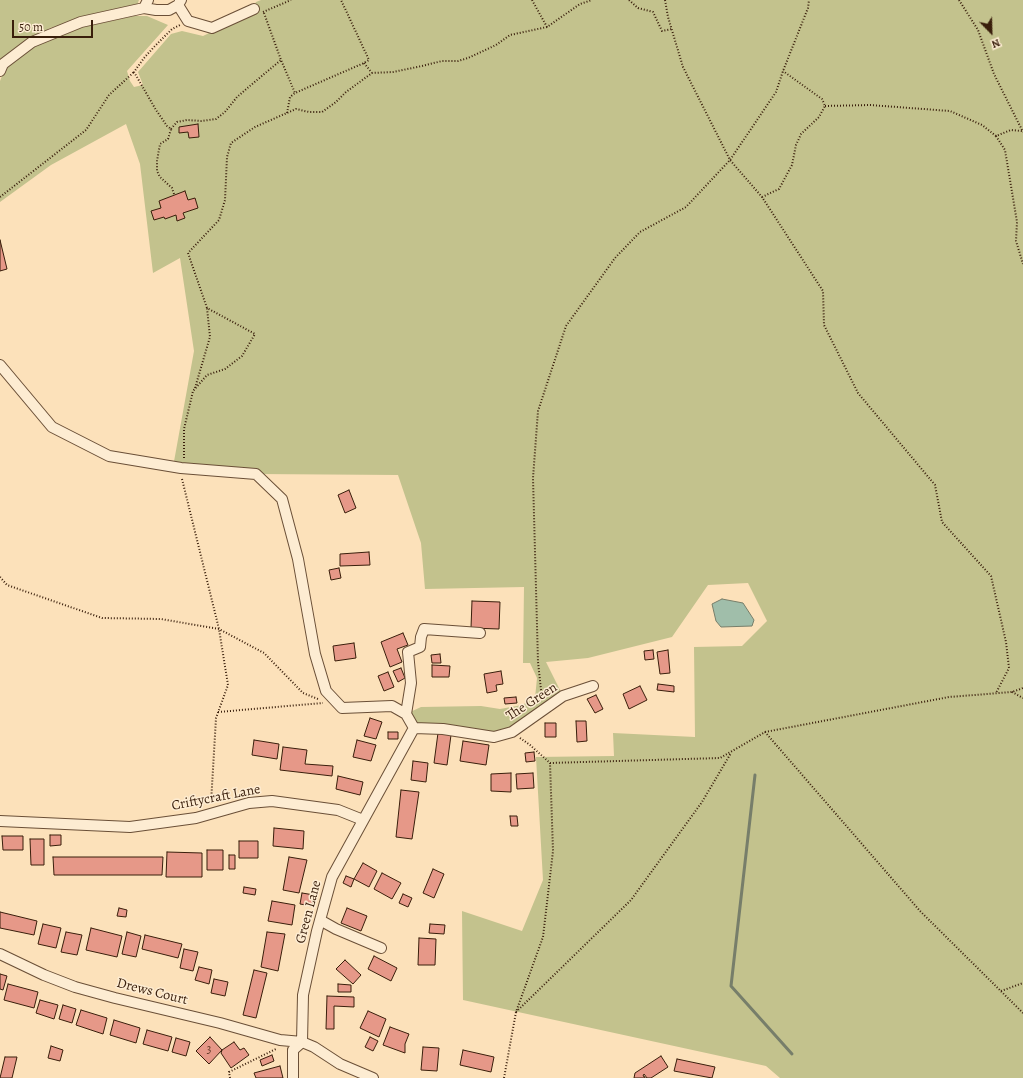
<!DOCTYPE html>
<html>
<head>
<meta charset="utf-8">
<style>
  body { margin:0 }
  #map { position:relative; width:1023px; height:1078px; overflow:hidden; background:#fce1ba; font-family:Alegreya,serif }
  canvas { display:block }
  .north { position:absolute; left:971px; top:12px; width:40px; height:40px; -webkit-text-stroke:3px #fdecd2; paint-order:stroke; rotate:157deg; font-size:11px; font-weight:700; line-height:16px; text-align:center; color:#391e0b }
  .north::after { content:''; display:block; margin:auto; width:14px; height:18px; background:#391e0b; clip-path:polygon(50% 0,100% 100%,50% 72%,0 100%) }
  .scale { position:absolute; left:12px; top:20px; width:81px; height:18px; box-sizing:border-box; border:2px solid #391e0b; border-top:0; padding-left:5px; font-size:12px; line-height:14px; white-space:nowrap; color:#391e0b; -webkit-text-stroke:3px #fdecd2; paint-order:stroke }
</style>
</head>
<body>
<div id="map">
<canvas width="1023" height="1078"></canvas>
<div class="north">N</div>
<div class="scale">50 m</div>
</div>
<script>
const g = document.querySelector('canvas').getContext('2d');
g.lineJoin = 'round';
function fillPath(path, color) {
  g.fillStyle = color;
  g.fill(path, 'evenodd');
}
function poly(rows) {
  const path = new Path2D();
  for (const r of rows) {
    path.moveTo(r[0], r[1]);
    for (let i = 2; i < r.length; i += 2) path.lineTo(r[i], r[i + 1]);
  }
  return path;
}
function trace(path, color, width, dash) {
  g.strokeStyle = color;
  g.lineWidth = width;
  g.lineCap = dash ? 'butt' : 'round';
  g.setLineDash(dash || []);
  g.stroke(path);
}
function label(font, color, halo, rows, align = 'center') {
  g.font = font + ' Alegreya,serif';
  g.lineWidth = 3;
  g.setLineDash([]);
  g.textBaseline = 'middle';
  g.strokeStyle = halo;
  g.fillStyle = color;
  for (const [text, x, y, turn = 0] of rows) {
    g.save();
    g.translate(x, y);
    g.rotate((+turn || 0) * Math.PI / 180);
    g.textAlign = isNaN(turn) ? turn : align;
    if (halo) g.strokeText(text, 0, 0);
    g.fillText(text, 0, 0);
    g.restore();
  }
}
fillPath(poly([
  [0,0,139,0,137,5,85,18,50,28,22,45,0,62],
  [261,0,1023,0,1023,1078,780,1078,766,1066,463,1000,462,911,522,931,543,880,536,757,614,756,613,733,695,737,694,647,742,646,767,621,748,583,708,585,672,637,588,658,546,662,563,696,494,737,414,728,406,714,421,707,481,706,500,709,522,705,535,698,537,678,530,663,523,663,524,587,425,589,421,543,398,475,256,474,173,467,194,351,180,258,153,273,140,164,126,124,51,165,0,202,0,81,6,66,36,45,83,27,134,16,147,16,168,25,127,71,130,81,134,87,143,85,138,72,171,34,182,31,203,36,250,13,256,2]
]), '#c3c28d');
const water = poly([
  [722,599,743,603,754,620,752,626,721,627,716,621,712,604,722,599]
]);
fillPath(water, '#a0beaa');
trace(water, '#777e6a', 1);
trace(poly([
  [755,775,731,986,792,1054]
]), '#777e6a', 3);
const building = poly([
  [198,124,199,137,189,138,188,132,179,133,179,127,198,124],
  [185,191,188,200,195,198,198,208,183,213,185,218,177,221,176,215,165,219,164,217,154,220,151,211,161,208,159,201,185,191],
  [0,240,7,269,0,271,0,240],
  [349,490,356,508,345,513,338,495,349,490],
  [369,552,370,565,340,566,340,554,369,552],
  [339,568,341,578,331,580,329,570,339,568],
  [472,601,500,602,499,629,471,628,472,601],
  [403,633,408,645,397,649,402,662,390,667,381,642,403,633],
  [354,643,356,658,335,661,333,646,354,643],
  [653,650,654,659,645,660,644,651,653,650],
  [668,650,670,673,660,674,657,652,668,650],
  [440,654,441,663,432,663,431,655,440,654],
  [432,665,450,666,449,677,432,677,432,665],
  [401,668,405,678,398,682,393,671,401,668],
  [501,671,503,684,496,685,497,691,487,693,484,674,501,671],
  [388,672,394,687,384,691,378,676,388,672],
  [658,684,674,686,674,692,657,690,658,684],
  [640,686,647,700,629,709,623,694,640,686],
  [596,695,603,709,595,713,587,699,596,695],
  [516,697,517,703,505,704,504,698,516,697],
  [370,718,382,722,376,739,364,736,370,718],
  [576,721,586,721,587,741,577,742,576,721],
  [545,723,556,723,556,737,545,737,545,723],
  [388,732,398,732,398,739,388,739,388,732],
  [438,733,451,735,447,765,434,763,438,733],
  [254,740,279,744,277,759,252,755,254,740],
  [357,740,376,745,371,761,353,757,357,740],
  [463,741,489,745,486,765,460,761,463,741],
  [283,747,307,750,305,764,333,766,332,776,280,770,283,747],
  [534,752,535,761,526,762,525,753,534,752],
  [413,761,428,763,426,782,411,780,413,761],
  [511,773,511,792,491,791,491,774,511,773],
  [533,773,534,788,517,789,516,774,533,773],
  [338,776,363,782,360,795,336,789,338,776],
  [401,790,419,792,412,839,396,837,401,790],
  [510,816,517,816,518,826,511,826,510,816],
  [274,828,304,831,303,849,273,846,274,828],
  [50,835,61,835,61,845,50,846,50,835],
  [2,836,23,836,23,850,3,850,2,836],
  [30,839,44,839,44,865,31,865,30,839],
  [239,841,258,841,258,858,239,858,239,841],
  [207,850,223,850,223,870,207,870,207,850],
  [167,852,202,853,202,877,166,877,167,852],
  [229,855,235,855,235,869,229,869,229,855],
  [53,857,163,857,162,875,54,875,53,857],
  [289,857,307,860,299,893,283,890,289,857],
  [363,863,377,871,369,887,354,879,363,863],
  [433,869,444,874,434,898,423,893,433,869],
  [382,873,401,883,392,899,374,889,382,873],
  [346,876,354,879,351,887,343,883,346,876],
  [244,887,256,889,255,895,243,893,244,887],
  [302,893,314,895,312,906,300,904,302,893],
  [403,894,412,898,408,907,399,903,403,894],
  [272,901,295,905,292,925,268,921,272,901],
  [119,908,127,910,126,917,117,916,119,908],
  [347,908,367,916,361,931,341,923,347,908],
  [0,912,37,921,34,935,0,928,0,912],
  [43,924,61,928,56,948,38,944,43,924],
  [430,924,445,925,444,934,429,933,430,924],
  [91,928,122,936,117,957,86,950,91,928],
  [66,932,82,935,77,955,61,952,66,932],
  [127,932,141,936,136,957,122,954,127,932],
  [267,932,285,934,278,971,261,967,267,932],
  [145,935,182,944,178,958,142,949,145,935],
  [419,938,436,939,435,965,418,965,419,938],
  [184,949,198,952,193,971,180,968,184,949],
  [374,956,397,968,391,981,368,969,374,956],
  [345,960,361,975,353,984,336,969,345,960],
  [199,967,212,970,209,984,195,980,199,967],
  [254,970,267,973,256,1018,243,1015,254,970],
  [0,974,7,976,3,990,0,989,0,974],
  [214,979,228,982,225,996,211,993,214,979],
  [8,984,38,992,34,1008,4,1000,8,984],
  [338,984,351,985,351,992,338,992,338,984],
  [327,996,354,997,354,1007,334,1006,334,1029,326,1029,327,996],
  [40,1000,58,1005,54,1019,36,1013,40,1000],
  [63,1005,76,1009,72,1023,59,1019,63,1005],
  [81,1010,107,1018,103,1034,76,1025,81,1010],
  [368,1011,386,1019,379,1037,360,1028,368,1011],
  [114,1020,140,1028,136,1043,110,1035,114,1020],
  [390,1027,409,1034,405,1044,405,1053,383,1045,390,1027],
  [147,1030,172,1037,168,1051,143,1044,147,1030],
  [210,1037,222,1050,209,1064,196,1051,210,1037],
  [370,1037,378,1041,373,1051,365,1047,370,1037],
  [176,1038,190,1042,186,1056,172,1052,176,1038],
  [234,1042,240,1050,244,1048,249,1055,231,1068,221,1053,222,1050,234,1042],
  [51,1046,63,1050,60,1061,48,1058,51,1046],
  [423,1047,439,1048,437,1071,421,1070,423,1047],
  [463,1050,494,1057,491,1072,460,1065,463,1050],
  [272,1055,274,1061,262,1066,260,1060,272,1055],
  [661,1056,668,1067,651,1078,647,1078,644,1074,643,1076,645,1077,645,1078,634,1078,635,1073,661,1056],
  [5,1057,17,1057,12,1078,0,1078,5,1057],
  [677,1059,715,1067,712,1078,674,1071,677,1059],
  [280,1066,283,1078,256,1078,254,1073,280,1066]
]);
fillPath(building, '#e69888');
trace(building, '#391e0b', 1);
const minor = poly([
  [181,0,178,5,188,21,212,28,254,9],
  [144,8,156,10,169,10,178,5],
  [0,71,3,64,32,42,81,22,144,8,148,0],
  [0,365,52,427,109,456,181,468,256,474,282,499,298,559,315,654,326,691,342,708,392,706,406,714,414,728],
  [406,714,411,683,408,652,420,647,421,637,424,629,480,633],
  [414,728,443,729,494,737,512,732,563,696,593,686],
  [0,821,130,827,196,818,249,803,272,801,338,810,363,820],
  [320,920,336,929,381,948],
  [0,954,44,975,75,987,115,998,220,1023,280,1040,302,1042,314,1047,340,1064,373,1078],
  [302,1042,303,995,317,931,332,877,414,728],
  [293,1078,293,1050,302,1042]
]);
trace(minor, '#6a4f37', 12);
trace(poly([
  [532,0,547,27],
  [629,0,638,8,653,12,662,31,672,29],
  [665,0,668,17,683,67,730,160,762,197,823,291,824,325,858,393,935,485,942,522,991,576,1006,642,1009,668,996,693],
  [959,0,978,30,994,74,1023,132],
  [263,12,291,0],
  [264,13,281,60,295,93],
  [364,63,372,73],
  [825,106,870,105,950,111,982,125,996,136,1011,130,1022,131],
  [287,113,290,97,295,93,364,63,369,60,341,0],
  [171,129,177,122,187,120,201,121,216,119,225,112,237,97,251,85,281,60],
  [996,136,1005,150,1017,222,1016,241,1023,264],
  [174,194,172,188,160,177,157,171,157,161,160,144,168,139,171,129,167,126,156,110,134,72,144,58,153,48,172,29,180,25],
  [0,197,86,130,109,95,134,72],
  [762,197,779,189,792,165,796,145,801,134,819,117,825,106,822,99,783,71],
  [195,388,210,337,207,308],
  [184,458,184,429,193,391,207,375,225,369,242,356,255,334,207,308,188,253,219,220,225,200,227,157,231,143,255,127,296,109,309,112,322,112,336,102,346,92,372,73,393,72,422,66,442,61,458,61,468,58,496,45,510,35,547,27,580,4,592,0],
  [182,479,219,629,228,685,216,718,211,803],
  [0,577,7,585,102,618,161,619,219,629,264,653,303,693,318,699],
  [1012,692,1023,698],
  [542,699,538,662,533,478,538,411,566,326,615,258,640,232,686,207,730,160,776,92,783,71,808,8,809,0],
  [218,712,323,703],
  [765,732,949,697,1012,692,1023,688],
  [520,738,530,745,550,763,720,758,765,732,920,911,1023,1013],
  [1001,991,1023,983],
  [516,1012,631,900,702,802,731,753],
  [230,1078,229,1072,276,1049],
  [504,1078,516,1012,543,937,553,851,550,763]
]), '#391e0b', 2, [1, 2]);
trace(minor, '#fdecd2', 10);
label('12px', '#643c2a', null, [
  ["3",209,1050]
]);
label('14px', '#391e0b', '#fdecd2', [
  ["The Green",532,702,-33],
  ["Criftycraft Lane",216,798,-11],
  ["Green Lane",309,912,-75],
  ["Drews Court",152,992,14]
]);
</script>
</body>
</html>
